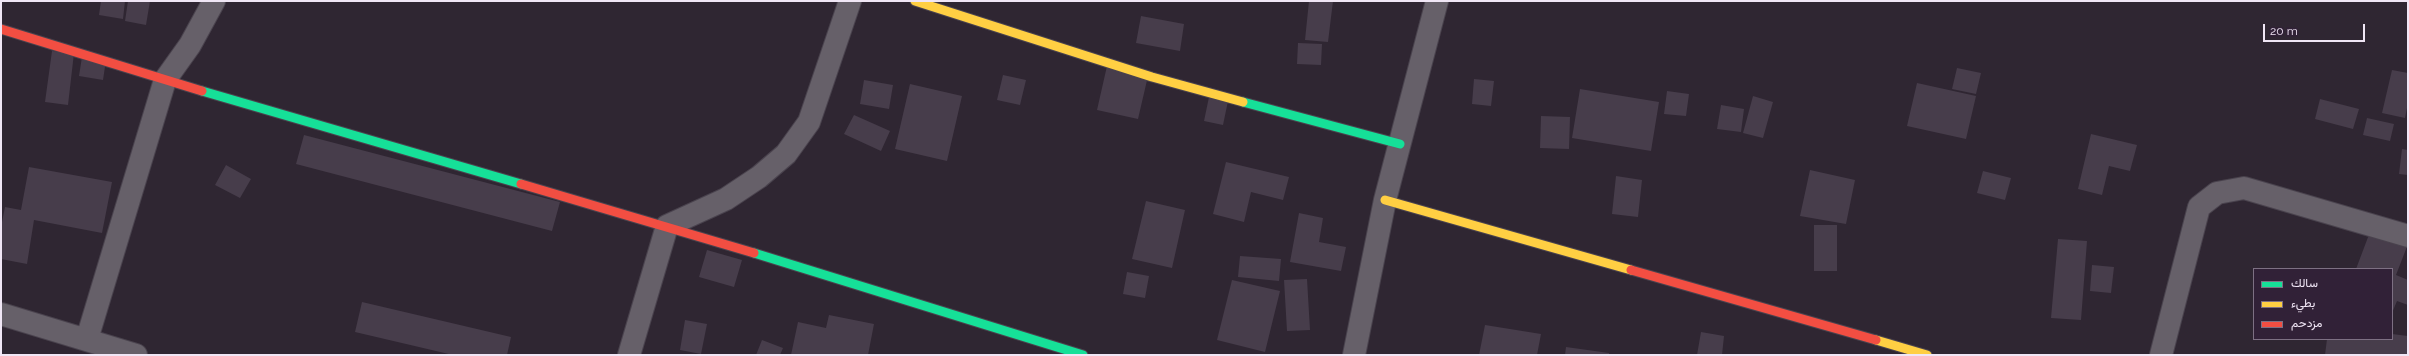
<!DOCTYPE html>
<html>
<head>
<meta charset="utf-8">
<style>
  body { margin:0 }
  #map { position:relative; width:2409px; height:356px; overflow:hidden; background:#2f2632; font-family:Raleway,Vazirmatn,sans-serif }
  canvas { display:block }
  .frame { position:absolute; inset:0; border:2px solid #f0e6f5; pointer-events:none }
  .legend { position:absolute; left:2253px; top:268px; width:140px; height:72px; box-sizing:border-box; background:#312137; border:1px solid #7d7083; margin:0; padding:5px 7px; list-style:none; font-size:12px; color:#f0e6f5 }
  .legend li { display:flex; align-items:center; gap:8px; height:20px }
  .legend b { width:20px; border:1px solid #7d7083 }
  .scale { position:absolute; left:2263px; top:24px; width:102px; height:18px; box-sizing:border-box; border:2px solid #f0e6f5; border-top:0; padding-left:5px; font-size:12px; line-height:14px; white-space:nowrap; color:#f0e6f5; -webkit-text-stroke:3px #312137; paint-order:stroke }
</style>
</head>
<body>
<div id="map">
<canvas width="2409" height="356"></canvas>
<div class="frame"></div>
<ul class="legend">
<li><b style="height:5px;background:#16e098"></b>سالك</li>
<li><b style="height:5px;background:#ffcf43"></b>بطيء</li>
<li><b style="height:5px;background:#f24e42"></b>مزدحم</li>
</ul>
<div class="scale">20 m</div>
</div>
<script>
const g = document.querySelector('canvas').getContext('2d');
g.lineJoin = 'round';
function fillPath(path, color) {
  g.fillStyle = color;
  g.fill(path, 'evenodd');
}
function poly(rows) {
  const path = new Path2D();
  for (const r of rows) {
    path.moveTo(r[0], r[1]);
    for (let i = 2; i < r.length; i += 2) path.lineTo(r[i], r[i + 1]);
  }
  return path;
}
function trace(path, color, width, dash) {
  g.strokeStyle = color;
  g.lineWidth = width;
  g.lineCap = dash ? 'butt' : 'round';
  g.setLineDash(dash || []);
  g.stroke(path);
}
fillPath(poly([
  [101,1,125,1,123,19,99,15],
  [128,1,150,1,146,25,125,21],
  [1309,1,1333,1,1328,42,1305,40],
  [1141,16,1184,24,1180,51,1136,43],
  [1298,43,1322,44,1321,65,1297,64],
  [52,51,74,53,68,105,45,102],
  [82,57,106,60,103,80,79,76],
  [1107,66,1148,76,1138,119,1097,110],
  [1957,68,1981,73,1976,94,1952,89],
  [2392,70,2408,73,2408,103,2405,118,2382,113],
  [1003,75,1026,80,1020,105,997,100],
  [1474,79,1494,81,1491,106,1472,104],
  [864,80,893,85,889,109,860,104],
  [1917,83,1976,96,1966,139,1907,126],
  [910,84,962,96,947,161,895,149],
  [1580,89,1659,102,1651,151,1572,138],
  [1667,91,1689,94,1686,116,1664,114],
  [1753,96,1773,102,1763,138,1743,133],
  [1209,97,1228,101,1223,125,1204,121],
  [2320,99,2359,109,2353,129,2315,119],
  [1721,105,1744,109,1741,132,1717,129],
  [854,115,890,131,881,151,844,134],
  [1541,116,1570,117,1569,149,1540,148],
  [2367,118,2394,124,2390,141,2363,135],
  [2091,134,2137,145,2130,171,2109,166,2102,195,2078,189],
  [304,135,560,202,552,231,296,164],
  [2402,149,2408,150,2408,175,2399,174],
  [1226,162,1289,177,1283,200,1251,192,1244,222,1213,214],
  [226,165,251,179,240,198,215,185],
  [29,167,112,182,102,233,34,220,27,264,1,259,1,227,5,207,21,210],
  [1810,170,1855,180,1846,224,1800,216],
  [1983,171,2011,178,2005,200,1977,193],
  [1616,176,1642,180,1638,217,1612,214],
  [1146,201,1185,210,1172,268,1132,259],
  [1299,213,1323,218,1319,242,1346,247,1341,271,1290,262],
  [2376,216,2408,244,2396,275,2408,280,2408,305,2397,301,2392,313,2392,269,2356,269],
  [1814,225,1837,225,1837,271,1814,271],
  [2058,239,2087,241,2081,320,2051,318],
  [707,250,742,260,734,287,699,277],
  [1240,256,1281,259,1279,281,1238,277],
  [2092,265,2114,267,2111,293,2090,291],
  [1127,272,1149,276,1145,298,1123,294],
  [1307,279,1310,330,1287,331,1284,280],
  [1232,280,1280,291,1265,352,1217,340],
  [362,302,511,337,507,355,453,355,355,332],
  [829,315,874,324,868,355,791,355,798,322,826,328],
  [685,320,707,324,701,354,680,350],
  [1485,325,1541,334,1537,355,1479,355],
  [1701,332,1724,336,1722,355,1697,355],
  [2392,334,2408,336,2408,355,2325,355,2327,339,2392,339],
  [762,340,783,348,780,355,756,355],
  [1566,347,1609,353,1609,355,1565,355]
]), '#473d4b');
const street = poly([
  [1,314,136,355],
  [87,339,165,80,190,45,214,1],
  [629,355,667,226,726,199,759,177,786,154,809,122,850,1],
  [1354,355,1385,200,1437,1],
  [2161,355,2199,207,2217,193,2244,188,2408,236]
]);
const fast = poly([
  [202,91,521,184],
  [1243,102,1400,144],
  [754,253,1083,355]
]);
const slow = poly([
  [915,1,1152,77,1243,102],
  [1385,200,1631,270],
  [1876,340,1927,355]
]);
const jam = poly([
  [1,29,202,91],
  [521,184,754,253],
  [1631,270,1876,340]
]);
trace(street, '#4a434e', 24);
trace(fast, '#4a434e', 11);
trace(slow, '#4a434e', 11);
trace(jam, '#4a434e', 11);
trace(street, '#666069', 22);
trace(fast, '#16e098', 9);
trace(slow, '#ffcf43', 9);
trace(jam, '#f24e42', 9);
</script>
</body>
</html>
